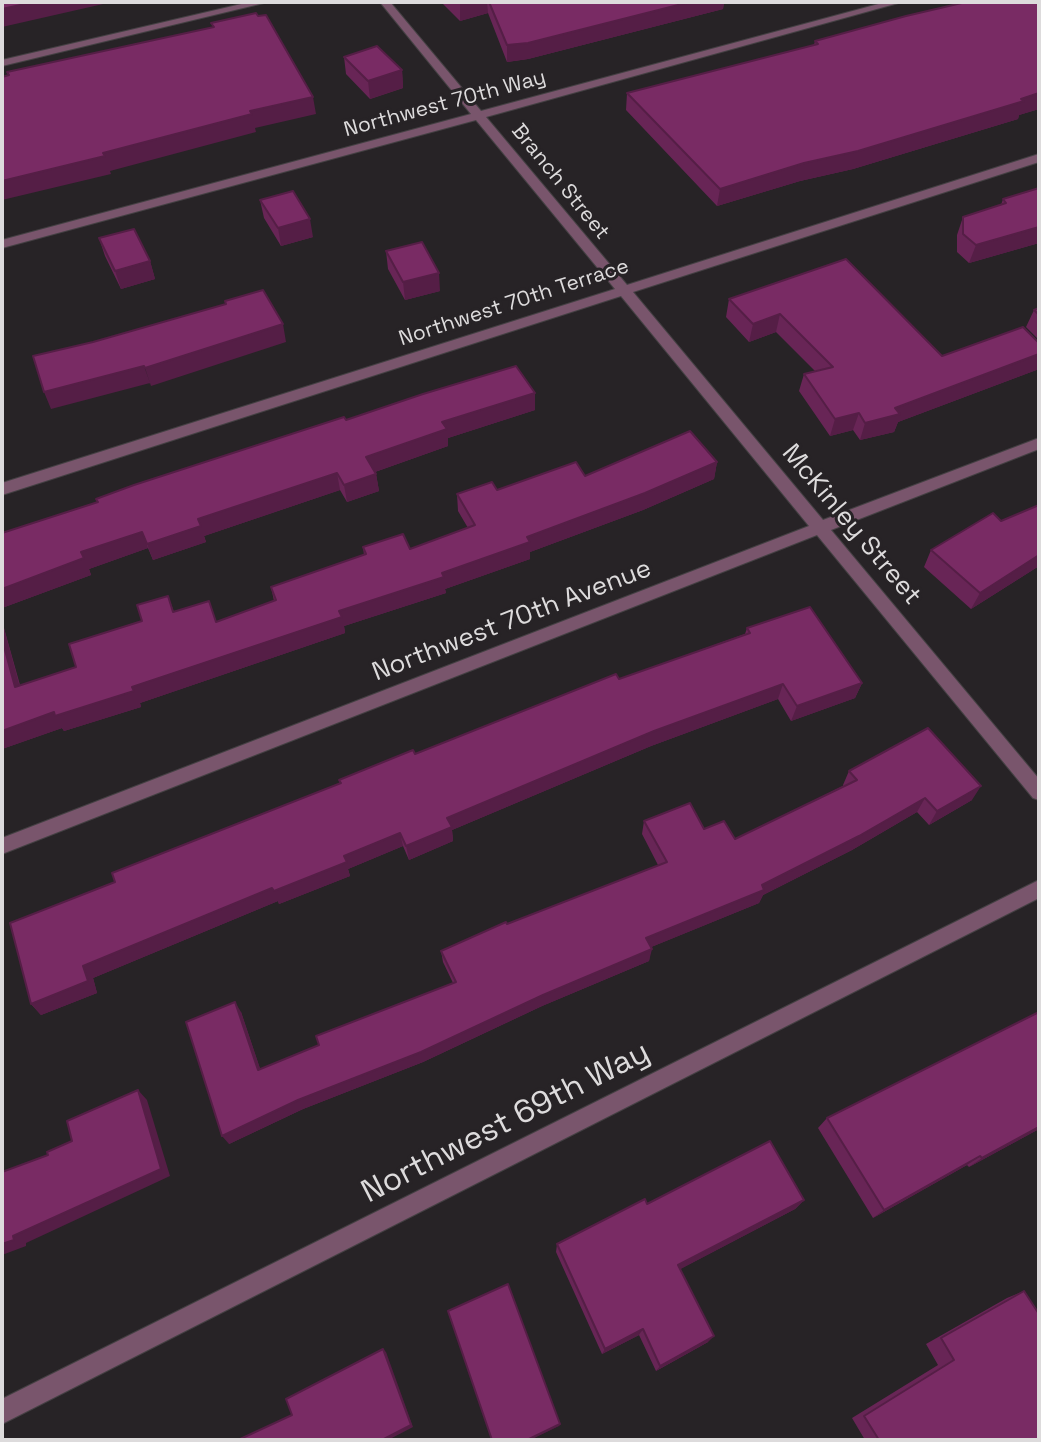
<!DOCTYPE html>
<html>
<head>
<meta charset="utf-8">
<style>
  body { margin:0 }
  #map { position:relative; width:1041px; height:1442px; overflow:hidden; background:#272326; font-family:"Space Grotesk",sans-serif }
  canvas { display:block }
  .frame { position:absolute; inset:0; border:4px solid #dddbdc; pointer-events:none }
</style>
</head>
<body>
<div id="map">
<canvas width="1041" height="1442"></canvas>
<div class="frame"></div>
</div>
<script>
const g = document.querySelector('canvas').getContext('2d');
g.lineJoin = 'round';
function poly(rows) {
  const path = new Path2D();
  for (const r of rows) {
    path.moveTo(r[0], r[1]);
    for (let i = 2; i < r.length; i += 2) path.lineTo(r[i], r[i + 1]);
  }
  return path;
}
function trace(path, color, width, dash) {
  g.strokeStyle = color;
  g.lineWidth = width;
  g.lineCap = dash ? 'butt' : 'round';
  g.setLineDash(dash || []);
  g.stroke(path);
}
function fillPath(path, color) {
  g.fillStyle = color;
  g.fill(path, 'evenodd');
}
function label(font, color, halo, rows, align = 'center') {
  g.font = font + ' "Space Grotesk",sans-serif';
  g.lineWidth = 6;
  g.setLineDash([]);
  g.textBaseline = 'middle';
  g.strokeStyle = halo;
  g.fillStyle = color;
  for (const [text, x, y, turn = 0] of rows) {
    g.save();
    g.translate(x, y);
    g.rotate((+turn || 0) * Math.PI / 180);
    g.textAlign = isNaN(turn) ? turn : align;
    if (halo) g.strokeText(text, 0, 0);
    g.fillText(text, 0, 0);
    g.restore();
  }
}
const street = poly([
  [250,2,268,2,2,66,2,60,250,2],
  [380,2,390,2,481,111,886,2,902,2,486,117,627,285,1039,154,1039,162,633,292,823,520,1039,438,1039,449,831,530,1039,779,1039,800,1033,798,817,535,2,854,2,838,809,526,621,296,2,495,2,483,615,289,476,120,2,248,2,240,471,114,380,2],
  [1039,880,1039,898,2,1424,2,1399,1039,880]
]);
trace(street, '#444043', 2);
fillPath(street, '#79556c');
fillPath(poly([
  [441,2,724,2,723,9,528,59,507,62,488,13,460,21],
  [1039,2,1039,109,1019,115,1018,119,853,169,800,181,717,206,626,110,627,93,814,45,815,41],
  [344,57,402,70,403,88,370,99,346,74],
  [1039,188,1039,243,969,263,957,252,957,235,963,217,1001,205,1003,199],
  [260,200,313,237,281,246,264,218],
  [99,238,150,261,155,279,121,289,105,256],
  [386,251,440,291,405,300,388,269],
  [729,299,942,356,1039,343,1039,369,898,422,894,432,860,440,853,430,830,436,799,391,804,374,815,371,776,332,749,342,726,317],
  [1039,308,1039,340,1026,327,1034,310],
  [535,393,535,410,448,438,448,446,375,472,376,474,379,491,347,502,340,490,204,536,206,542,153,560,148,548,89,569,91,575,2,608,2,533,346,420],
  [717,462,714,479,643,510,530,552,530,559,445,589,446,593,344,626,345,633,140,703,141,707,64,731,62,728,2,749,2,621,20,685,76,667,142,621,168,596,174,612,216,622,274,601,271,587,364,555,363,547,410,549,468,528,458,511,457,494,497,490,585,476],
  [1039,505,1039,566,971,609,924,567,931,550],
  [747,628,862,683,855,698,791,721,778,699,651,746,452,830,453,841,409,860,403,846,348,869,350,876,279,904,278,901,93,978,97,993,41,1015,31,1004,115,882,340,784,339,780,415,754,619,679,745,634],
  [849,771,972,800,929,825,917,812,852,850,763,895,759,903,651,947,649,961,542,1006,423,1062,303,1109,229,1144,241,1012,260,1069,319,1045,453,983,443,962,441,951,658,865,642,834,644,821,704,829,735,839,843,786,843,785],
  [827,1118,1039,1129,969,1167,967,1165,873,1218,818,1128],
  [804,1200,795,1209,680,1269,708,1342,656,1371,639,1335,602,1354,556,1252,557,1244,647,1204],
  [1024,1291,1039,1440,865,1440,852,1418,938,1365,926,1344,1007,1298]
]), '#682556');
fillPath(poly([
  [34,2,112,2,2,27,2,9],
  [469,2,487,2,488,13,460,21,460,4],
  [690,2,724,2,723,9,528,59,507,62,507,45],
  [402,70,403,88,370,99,368,81],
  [1039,93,1039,109,1019,115,1018,119,853,169,800,181,717,206,720,189],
  [313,97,316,114,255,128,256,132,110,171,111,174,2,200,2,181,103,153,250,111],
  [310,219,313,237,281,246,278,228],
  [1039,227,1039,243,969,263,976,245],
  [150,261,155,279,121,289,115,271],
  [439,273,440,291,405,300,403,282],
  [780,314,776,332,749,342,753,324],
  [283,324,286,342,151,386,145,368],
  [1039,354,1039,369,898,422,894,432,860,440,865,423,895,408],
  [144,366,150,383,51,409,44,392],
  [535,393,535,410,448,438,448,446,369,474,366,457,442,422],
  [859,413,853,430,830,436,835,419],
  [717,462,714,479,643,510,530,552,530,559,445,589,446,593,344,626,345,633,140,703,141,707,64,731,62,728,2,749,2,731,54,712,132,687,442,573,527,537],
  [337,473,340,490,204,536,206,542,153,560,147,544,198,519],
  [376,474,379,491,347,502,344,485],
  [142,532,148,548,89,569,91,575,2,608,2,589,81,552],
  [1039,555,1039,566,971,609,980,593],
  [2,621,24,702,15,687,2,639],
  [862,683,855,698,791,721,797,706],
  [783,684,778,699,651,746,452,830,453,841,409,860,406,846,447,818,654,731],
  [981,786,972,800,929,825,937,811],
  [925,798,917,812,852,850,763,895,759,903,644,950,646,938,762,885],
  [400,833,403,846,348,869,350,876,279,904,278,901,93,978,97,993,41,1015,31,1004,83,966],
  [652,949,649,961,542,1006,423,1062,303,1109,229,1144,222,1136,298,1100],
  [235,1002,241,1012,264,1080,258,1070],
  [138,1090,147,1100,170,1176,26,1243,26,1246,2,1255,2,1244,13,1236],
  [1039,1127,1039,1129,969,1167,982,1158],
  [980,1156,967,1165,873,1218,884,1210],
  [804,1200,795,1209,673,1273,678,1265],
  [643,1329,639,1335,602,1354,605,1349],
  [714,1336,708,1342,656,1371,660,1366],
  [383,1349,386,1352,413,1427,388,1440,382,1440],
  [560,1424,559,1426,530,1440,527,1440]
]), '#551e46');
const building = poly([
  [2,2,34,2,2,9,2,2],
  [489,2,690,2,528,43,507,45,489,2],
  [966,2,1039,2,1039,93,1021,99,1024,101,858,151,804,163,720,189,627,93,818,44,815,41,906,16,966,2],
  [256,13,258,16,266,15,313,97,250,111,252,114,103,153,105,156,2,181,2,77,9,75,7,72,214,27,211,23,256,13],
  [377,46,402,70,368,81,344,57,377,46],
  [1039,188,1039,227,976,245,963,234,963,217,1006,203,1003,199,1039,188],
  [293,191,310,219,278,228,260,200,293,191],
  [134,229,150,261,115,271,99,238,134,229],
  [422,242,439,273,403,282,386,251,422,242],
  [846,259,942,356,1023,327,1039,343,1039,354,895,408,900,414,865,423,859,413,835,419,804,374,833,367,780,314,753,324,729,299,846,259],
  [263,290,283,324,145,368,144,366,44,392,33,356,93,342,226,304,225,301,263,290],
  [1039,308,1039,315,1034,310,1039,308],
  [516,366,535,393,442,422,447,429,366,457,376,474,344,485,337,473,198,519,201,526,147,544,142,532,81,552,84,558,2,589,2,533,98,502,96,499,134,485,344,417,346,420,423,394,516,366],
  [690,431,717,462,645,493,527,537,530,542,442,573,444,577,339,611,342,617,132,687,134,691,55,716,54,712,2,731,2,639,15,687,76,667,69,644,142,621,137,605,168,596,173,612,209,601,216,622,276,600,271,587,366,554,363,547,403,534,410,549,475,525,457,494,492,482,497,490,576,462,585,476,690,431],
  [1039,505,1039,555,980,593,931,550,993,513,1001,521,1039,505],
  [810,607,862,683,797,706,783,684,654,731,447,818,452,827,406,846,400,833,344,856,347,862,274,891,272,888,83,966,88,981,31,1004,10,923,115,882,112,873,341,783,339,780,413,750,415,754,616,674,619,679,750,633,747,628,810,607],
  [928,728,981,786,937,811,925,798,859,836,762,885,764,890,646,938,652,949,543,995,421,1052,298,1100,222,1136,186,1022,235,1002,258,1070,319,1045,316,1036,456,982,441,951,506,922,507,924,667,862,644,821,690,803,704,829,724,821,735,839,857,780,849,771,928,728],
  [1039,1012,1039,1127,982,1158,980,1156,884,1210,827,1118,1039,1012],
  [138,1090,161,1169,13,1236,14,1240,2,1244,2,1172,48,1155,47,1152,72,1141,67,1121,138,1090],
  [770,1141,804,1200,678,1265,714,1336,660,1366,643,1329,605,1349,557,1244,645,1199,647,1204,770,1141],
  [508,1284,560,1424,527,1440,492,1440,448,1311,508,1284],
  [1024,1291,1039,1314,1039,1440,879,1440,864,1416,954,1360,941,1338,1024,1291],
  [383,1349,411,1425,382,1440,238,1440,292,1415,286,1399,383,1349]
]);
fillPath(building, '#792b64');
trace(building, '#551e46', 2);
label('21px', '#dddbdc', '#272326', [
  ["Northwest 70th Way",445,104,-15],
  ["Branch Street",560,182,51],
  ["Northwest 70th Terrace",514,303,-18]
]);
label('26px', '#dddbdc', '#272326', [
  ["McKinley Street",851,525,50],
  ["Northwest 70th Avenue",512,621,-21]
]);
label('32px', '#dddbdc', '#272326', [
  ["Northwest 69th Way",506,1123,-27]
]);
</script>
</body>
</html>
